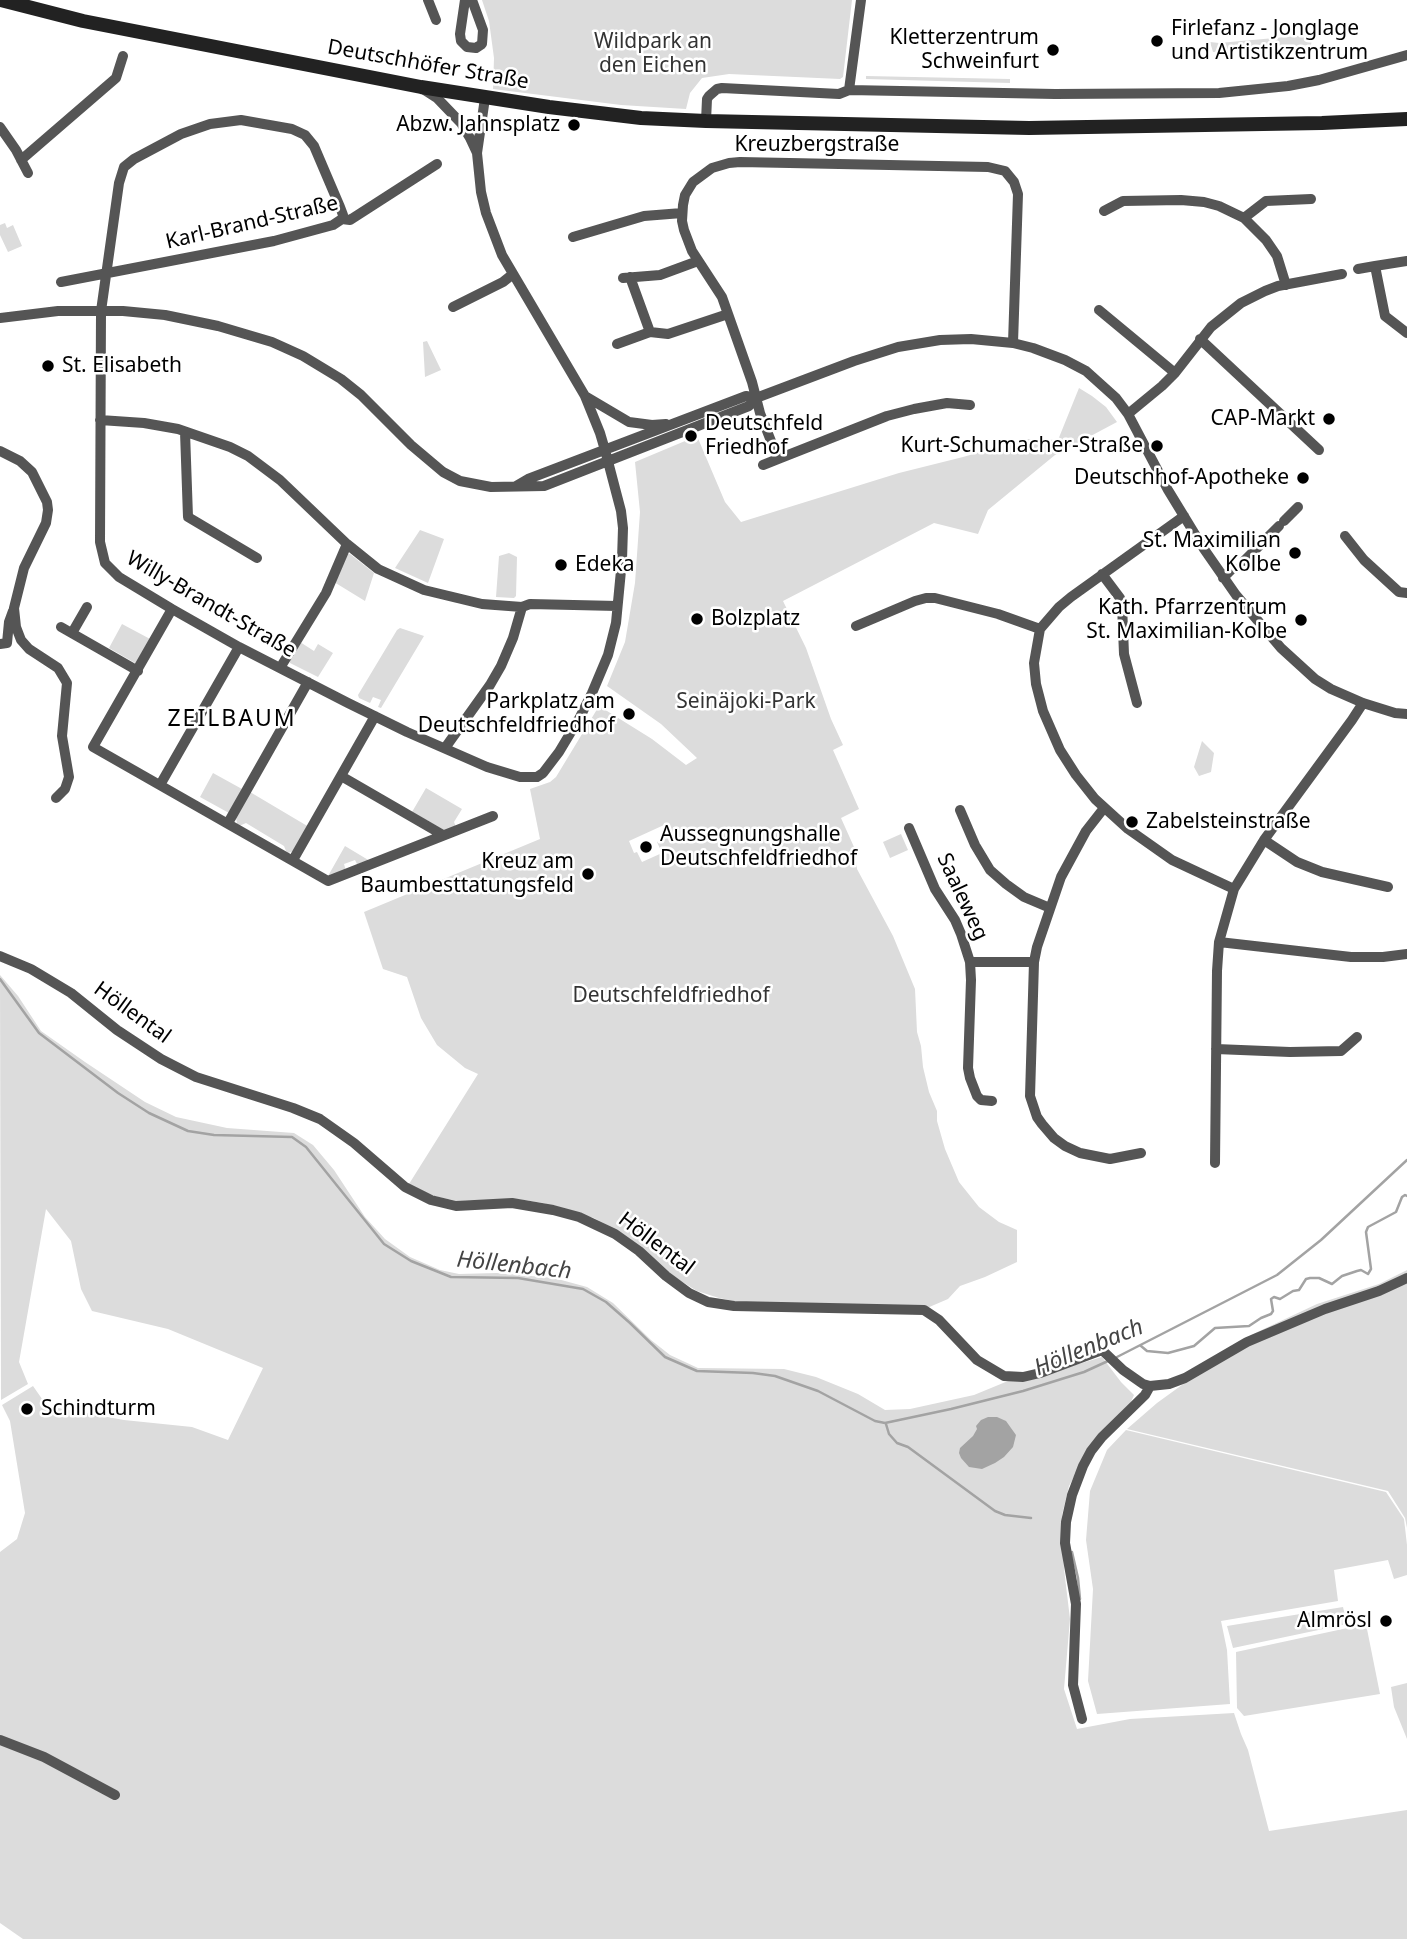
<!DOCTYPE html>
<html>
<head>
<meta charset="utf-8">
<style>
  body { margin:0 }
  canvas { display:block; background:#fff }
</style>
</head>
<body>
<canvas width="1407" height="1939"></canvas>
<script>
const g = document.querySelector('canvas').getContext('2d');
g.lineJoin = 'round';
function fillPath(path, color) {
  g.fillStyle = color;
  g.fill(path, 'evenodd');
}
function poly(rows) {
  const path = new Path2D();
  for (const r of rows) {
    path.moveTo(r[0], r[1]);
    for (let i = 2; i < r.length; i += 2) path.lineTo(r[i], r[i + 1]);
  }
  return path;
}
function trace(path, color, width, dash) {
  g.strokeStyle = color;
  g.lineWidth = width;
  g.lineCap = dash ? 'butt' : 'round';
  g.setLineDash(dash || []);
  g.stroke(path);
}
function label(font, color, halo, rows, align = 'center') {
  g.font = font + ' "Noto Sans",sans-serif';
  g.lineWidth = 5;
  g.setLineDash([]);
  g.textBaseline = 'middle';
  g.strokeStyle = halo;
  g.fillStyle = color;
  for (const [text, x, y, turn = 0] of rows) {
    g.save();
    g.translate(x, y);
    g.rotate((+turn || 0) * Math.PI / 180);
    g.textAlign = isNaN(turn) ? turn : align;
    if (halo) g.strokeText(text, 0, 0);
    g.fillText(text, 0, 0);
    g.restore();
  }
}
fillPath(poly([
  [482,0,852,0,843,77,840,79,729,74,702,78,690,93,686,109,621,105,493,89,494,58,489,21],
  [1308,35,1312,39,1311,45,1213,52,1210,42,1219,43],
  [866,76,1010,79,1010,83,866,79],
  [5,223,7,228,13,225,22,246,8,252,0,235,0,225],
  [427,341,441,370,425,377,423,342],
  [1079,388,1092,396,1106,407,1117,422,1055,455,988,510,978,534,934,523,783,601,806,648,831,719,843,745,833,750,859,809,841,818,854,847,857,869,893,936,915,989,917,1032,921,1046,923,1067,929,1092,937,1111,937,1121,945,1149,959,1182,979,1207,999,1222,1017,1230,1017,1262,985,1277,960,1286,948,1299,927,1308,744,1303,719,1298,697,1291,676,1278,623,1234,594,1218,543,1203,517,1199,457,1201,434,1196,409,1184,478,1074,465,1068,437,1045,421,1018,407,977,383,969,364,912,540,839,530,789,550,782,556,777,599,706,652,739,686,765,697,758,661,724,607,686,625,642,635,583,640,512,635,462,697,436,725,502,741,522,899,473,963,457,1026,439,1058,440],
  [664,825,669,836,657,842,662,853,642,862,637,852,634,853,629,841],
  [420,530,444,539,428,583,395,568],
  [509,553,517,557,516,596,514,598,496,597,499,556],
  [347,554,350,554,374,573,365,601,334,582],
  [122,624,152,640,140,661,135,663,109,648],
  [400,628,424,636,381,708,378,707,381,700,373,697,370,703,359,698,358,695,397,630],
  [300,642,314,651,318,644,333,653,318,677,290,663,289,659],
  [1202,741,1214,753,1211,772,1199,776,1194,767],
  [213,773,242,789,229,813,200,797],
  [426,788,462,809,454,822,456,827,446,831,412,812],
  [250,792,309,827,294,851,288,853,286,851,284,846,246,823,239,826,237,824,236,817],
  [901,834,908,850,890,858,883,842],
  [345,846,370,861,358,866,355,860,344,864,346,871,328,876],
  [0,975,18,996,41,1031,85,1062,145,1102,176,1117,227,1128,294,1133,313,1145,334,1170,365,1217,385,1239,410,1257,440,1270,459,1274,497,1273,554,1278,587,1287,613,1303,651,1340,670,1355,698,1368,784,1369,816,1377,858,1394,885,1410,910,1409,974,1395,1008,1381,1052,1372,1102,1357,1121,1382,1134,1395,1130,1404,1083,1460,1069,1486,1062,1515,1064,1569,1070,1619,1064,1689,1077,1729,1130,1719,1234,1713,1241,1734,1248,1750,1269,1831,1407,1810,1407,1939,23,1939,0,1923,0,1552,17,1539,25,1513,10,1421,2,1405,33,1386,47,1406,124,1420,192,1427,228,1440,263,1368,168,1329,92,1311,81,1289,71,1241,46,1209,19,1362,28,1384,1,1400],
  [1407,1270,1407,1528,1405,1518,1388,1491,1127,1429,1157,1403,1251,1335,1317,1304,1379,1284],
  [1126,1430,1386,1492,1404,1519,1407,1545,1407,1575,1394,1579,1388,1560,1334,1570,1338,1601,1221,1621,1227,1650,1230,1704,1097,1714,1088,1681,1093,1589,1086,1540,1090,1491,1107,1450],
  [1343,1607,1347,1624,1233,1648,1227,1626],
  [1366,1624,1380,1694,1244,1716,1237,1708,1236,1652],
  [1407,1683,1407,1739,1394,1707,1391,1687]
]), '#dcdcdc');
fillPath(poly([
  [988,1417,997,1417,1006,1421,1016,1435,1013,1447,1004,1457,995,1463,982,1469,969,1467,961,1458,959,1453,960,1448,973,1436,977,1429,976,1426,981,1420]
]), '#a3a3a3');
trace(poly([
  [0,979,39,1033,118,1093,149,1113,188,1131,214,1135,292,1137,306,1147,384,1244,411,1261,451,1277,518,1278,583,1289,606,1302,630,1323,665,1357,697,1371,753,1373,775,1376,818,1391,875,1421,885,1423,951,1409,1023,1391,1084,1372,1108,1361],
  [1141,1346,1147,1351,1168,1353,1194,1346,1215,1328,1249,1326,1261,1318,1271,1314,1273,1311,1271,1299,1274,1297,1280,1299,1293,1291,1299,1290,1306,1279,1310,1278,1319,1278,1332,1284,1342,1276,1357,1271,1361,1270,1368,1274,1371,1269,1366,1232,1368,1227,1396,1212,1402,1197,1405,1195,1407,1196],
  [1117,1357,1277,1275,1321,1240,1407,1160],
  [886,1424,889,1434,897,1443,908,1447,995,1511,1005,1515,1031,1518],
  [1072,1552,1078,1578,1080,1599]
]), '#a3a3a3', 2.5);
trace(poly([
  [428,0,436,20],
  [465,0,460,34,461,41,467,47,476,48,482,44,483,30,472,0],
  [423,89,437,98,461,123,470,138,477,153],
  [849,90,861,0],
  [706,121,707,99,709,96,717,89,722,88,839,94,849,90,1055,94,1219,93,1288,86,1319,80,1407,55],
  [0,127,16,150,28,173],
  [21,160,116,78,123,56],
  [1104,211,1123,201,1181,200,1204,202,1219,206,1244,218,1266,240,1277,256,1286,285],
  [1244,218,1266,201,1311,199],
  [342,219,343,215,340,207,314,146,305,135,292,129,241,120,210,124,181,134,134,159,124,167,119,183,101,311,100,542,105,563,119,577,172,609,239,647,348,703,407,732,487,767,520,777,537,777,543,773,559,752,580,717,592,693,608,655,616,623,622,560,623,528,621,511,605,450,600,433,585,396,502,255,486,213,481,192,477,153,485,98],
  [573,237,644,216,682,213],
  [1407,261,1375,266,1385,316,1407,333],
  [1358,269,1375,266],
  [630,277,650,332],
  [623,278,660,275,698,261],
  [61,282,274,241,333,225,342,219,350,220,437,164],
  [453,307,503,282,513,274],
  [1099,310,1175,373],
  [0,318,58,311,123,311,165,315,218,326,272,342,303,356,341,379,361,395,411,445,443,472,460,481,491,487,544,486,749,406,756,398],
  [1200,339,1319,450],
  [617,344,650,332,668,334,728,314],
  [585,396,629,422,652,425,666,424],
  [970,405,947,403,914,409,887,416,778,459,760,413,752,382,722,297,692,251,684,230,682,221,683,205,685,195,693,182,712,168,729,163,740,162,988,167,1005,171,1014,182,1018,194,1013,343],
  [1128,414,1162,386,1175,373,1211,327,1241,303,1265,291,1278,286,1342,274],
  [100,420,144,423,178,429,230,447,248,456,280,480,347,544,378,569,424,590,482,604,522,607,530,604,617,606],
  [185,432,188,517,257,558],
  [0,451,20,461,32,472,47,502,48,510,46,523,24,568,14,608,16,627,21,640,29,649,58,668,67,683,62,736,69,777,65,789,56,798],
  [763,465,778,459],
  [516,486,528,479,746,396,756,398,854,361,898,347,940,340,971,339,1013,343,1033,348,1065,360,1086,371,1116,398,1128,414,1168,490,1204,549,1236,595,1281,648,1315,679,1331,689,1363,703,1395,713,1407,714],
  [1184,516,1071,597,1059,607,1040,629,1034,663,1036,684,1043,711,1060,750,1076,775,1095,799,1128,829,1172,860,1234,889],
  [1284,521,1298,507],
  [1345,536,1364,560,1399,592,1407,593],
  [1244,561,1279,526],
  [1102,574,1120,598,1122,605,1124,654,1137,703],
  [1223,578,1233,568],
  [172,609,93,747,328,881,493,816],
  [856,626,915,601,926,598,935,598,998,614,1040,629],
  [61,627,138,671],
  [72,633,87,607],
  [0,644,7,643,9,622,13,611],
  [280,668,326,593,347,544],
  [445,748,490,685,501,666,513,638,522,607],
  [341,776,443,835],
  [160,785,239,647],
  [1104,808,1086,831,1061,877,1037,947,1034,962,1030,1096,1037,1117,1042,1124,1054,1138,1065,1146,1080,1153,1110,1159,1141,1153],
  [960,810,975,845,990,870,1006,884,1024,897,1050,908],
  [228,823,308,682],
  [909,828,935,889,955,920,961,934,970,962,1034,962],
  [1264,840,1297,862,1322,872,1388,887],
  [293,860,375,716],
  [1219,942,1351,957,1383,957,1407,954],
  [0,956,31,969,71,993,117,1030,161,1059,196,1077,293,1108,320,1119,354,1143,405,1187,431,1200,456,1206,512,1203,553,1210,579,1217,615,1234,639,1251,666,1276,689,1293,708,1302,734,1306,924,1310,939,1320,977,1360,1004,1376,1023,1377,1040,1373,1102,1350,1123,1370,1143,1384,1150,1386,1169,1384,1185,1378,1247,1342,1325,1309,1379,1291,1407,1278],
  [970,962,971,980,968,1068,970,1078,977,1096,981,1100,992,1101],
  [1216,1049,1290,1052,1341,1051,1357,1037],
  [1215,1163,1217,971,1219,942,1234,889,1264,840,1352,720,1363,703],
  [1082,1719,1073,1685,1076,1604,1065,1543,1066,1522,1072,1495,1083,1466,1091,1451,1102,1437,1145,1395,1150,1386],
  [0,1740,44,1757,115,1795]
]), '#555', 10);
trace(poly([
  [1,0,83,21,421,87,549,107,641,118,706,121,1029,128,1322,123,1407,119]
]), '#222', 14);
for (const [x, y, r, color] of [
  [1157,41,7,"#000"],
  [1053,50,7,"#000"],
  [574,125,7,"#000"],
  [48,366,7,"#000"],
  [1329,419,7,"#000"],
  [691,436,7,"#000"],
  [1157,446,7,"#000"],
  [1303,478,7,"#000"],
  [1295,553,7,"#000"],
  [561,565,7,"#000"],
  [697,619,7,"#000"],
  [1301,620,7,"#000"],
  [629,714,7,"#000"],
  [1132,822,7,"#000"],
  [646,847,7,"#000"],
  [588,874,7,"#000"],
  [27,1409,7,"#000"],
  [1386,1621,7,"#000"]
]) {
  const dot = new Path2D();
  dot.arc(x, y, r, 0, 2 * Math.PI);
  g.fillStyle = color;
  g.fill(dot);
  trace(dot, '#fff', 2.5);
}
label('21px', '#000', '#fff', [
  ["Firlefanz - Jonglage",1171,29,"left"],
  ["und Artistikzentrum",1171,53,"left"],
  ["Kletterzentrum",1039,38],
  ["Schweinfurt",1039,62],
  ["Abzw. Jahnsplatz",560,125],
  ["St. Elisabeth",62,366,"left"],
  ["CAP-Markt",1315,419],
  ["Deutschfeld",705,424,"left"],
  ["Friedhof",705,448,"left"],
  ["Kurt-Schumacher-Straße",1143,446],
  ["Deutschhof-Apotheke",1289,478],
  ["St. Maximilian",1281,541],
  ["Kolbe",1281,565],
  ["Edeka",575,565,"left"],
  ["Kath. Pfarrzentrum",1287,608],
  ["St. Maximilian-Kolbe",1287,632],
  ["Bolzplatz",711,619,"left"],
  ["Parkplatz am",615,702],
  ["Deutschfeldfriedhof",615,726],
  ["Zabelsteinstraße",1146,822,"left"],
  ["Aussegnungshalle",660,835,"left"],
  ["Deutschfeldfriedhof",660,859,"left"],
  ["Kreuz am",574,862],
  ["Baumbesttatungsfeld",574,886],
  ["Schindturm",41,1409,"left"],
  ["Almrösl",1372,1621]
], 'right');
label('21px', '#333', '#fff', [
  ["Wildpark an",653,42],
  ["den Eichen",653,66],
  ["Seinäjoki-Park",746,702],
  ["Deutschfeldfriedhof",671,996]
]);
label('21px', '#000', '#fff', [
  ["Deutschhöfer Straße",428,65,10],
  ["Kreuzbergstraße",817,145],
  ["Karl-Brand-Straße",252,223,-13],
  ["Willy-Brandt-Straße",211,605,30],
  ["Saaleweg",962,897,65],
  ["Höllental",132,1013,36],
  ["Höllental",656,1244,37]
]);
g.letterSpacing = '2px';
label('23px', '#000', '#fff', [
  ["ZEILBAUM",232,719]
]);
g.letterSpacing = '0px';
label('italic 23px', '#444', '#fff', [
  ["Höllenbach",514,1266,6],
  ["Höllenbach",1089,1348,-22]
]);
</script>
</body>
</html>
